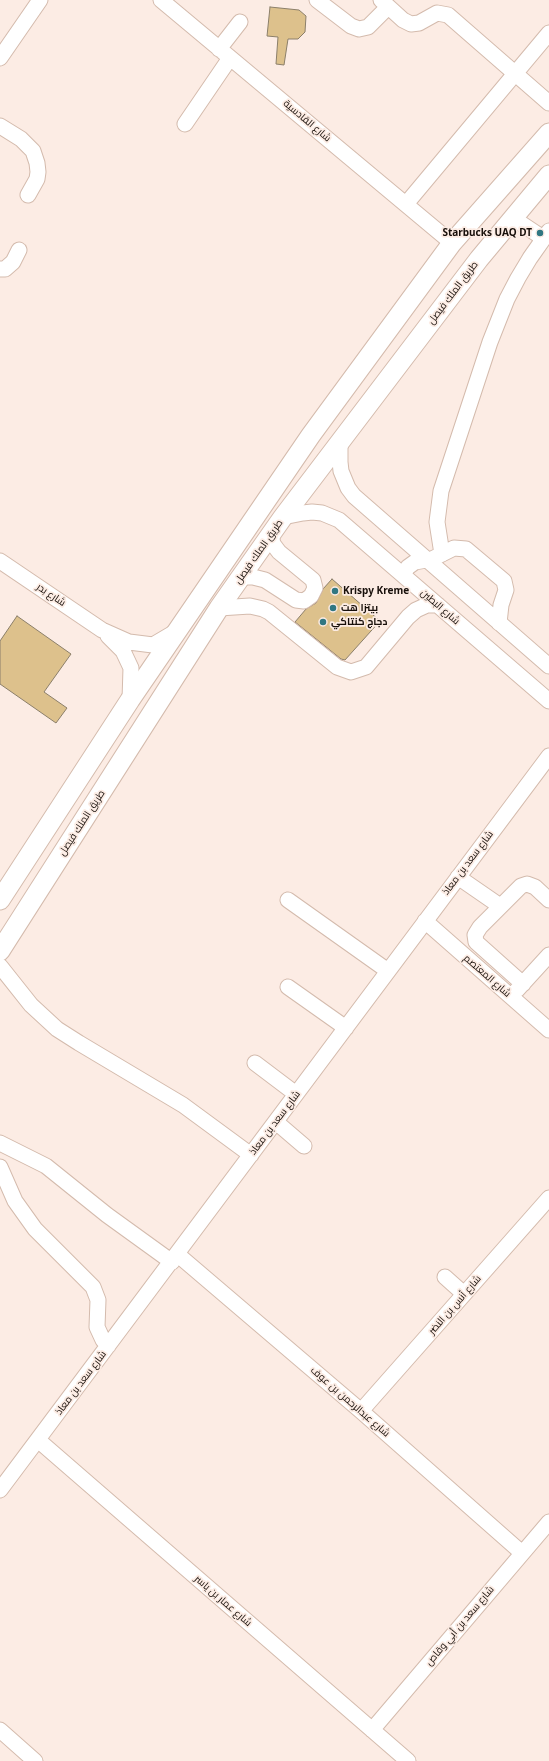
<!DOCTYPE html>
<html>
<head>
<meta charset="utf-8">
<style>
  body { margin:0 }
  canvas { display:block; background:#fcece4 }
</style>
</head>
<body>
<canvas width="549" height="1761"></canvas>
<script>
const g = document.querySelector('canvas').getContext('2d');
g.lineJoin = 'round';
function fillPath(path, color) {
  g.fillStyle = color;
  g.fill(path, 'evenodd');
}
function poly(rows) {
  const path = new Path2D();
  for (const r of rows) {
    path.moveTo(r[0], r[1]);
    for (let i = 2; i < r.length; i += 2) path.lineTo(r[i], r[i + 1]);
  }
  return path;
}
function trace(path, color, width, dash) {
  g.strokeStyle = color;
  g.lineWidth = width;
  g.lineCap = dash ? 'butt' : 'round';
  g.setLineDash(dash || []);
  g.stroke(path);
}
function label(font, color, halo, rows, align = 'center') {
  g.font = font + ' "Noto Sans",Cairo,sans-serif';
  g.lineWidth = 3.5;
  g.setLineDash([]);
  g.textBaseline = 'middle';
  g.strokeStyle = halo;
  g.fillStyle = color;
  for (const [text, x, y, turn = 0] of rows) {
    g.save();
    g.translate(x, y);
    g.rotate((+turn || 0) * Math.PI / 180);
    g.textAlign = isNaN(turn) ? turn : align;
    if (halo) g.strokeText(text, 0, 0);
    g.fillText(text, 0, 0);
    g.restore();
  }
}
const building = poly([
  [270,7,299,10,306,16,305,32,298,39,288,39,284,65,276,64,278,37,267,36,270,7],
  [332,579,380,621,345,660,341,659,295,622,306,609,316,603,323,589,332,579],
  [17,616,71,654,44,692,67,708,56,723,0,684,0,641,17,616]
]);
fillPath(building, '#ddc18c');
trace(building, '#8b7f6a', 1);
const minor = poly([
  [161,0,452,243],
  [317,0,351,26,359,29,368,27,388,7],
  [381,0,403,20,411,24,419,23,437,13,448,15,549,103],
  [219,49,240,22],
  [0,58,40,0],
  [185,124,230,58],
  [0,126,21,139,33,151,37,163,38,172,37,179,28,195],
  [406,204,549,33],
  [513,218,543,238],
  [0,269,5,269,13,262,19,250],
  [340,441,340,462,341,471,348,488,354,496,549,666],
  [283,517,303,513,312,512,322,513,339,520,549,701],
  [442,554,437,522,441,491,490,342,507,299,518,278,530,258,549,231],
  [0,561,102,630,129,642,153,645,175,632],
  [403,574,408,567,415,562,432,559,454,548,466,549,504,581,506,590,501,605,499,623],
  [242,577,253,577,265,580,296,600,304,601,311,596,315,588,313,580,279,552,273,544,271,535],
  [219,608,250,606,263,609,269,612,337,667,351,672,366,667,408,617,416,610,427,605,438,605],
  [108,636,123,651,131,668,130,700],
  [458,877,500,906],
  [288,900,388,971],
  [425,921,549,1030],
  [0,966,31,1005,57,1029,79,1043,183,1105,251,1155],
  [523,984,476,942,475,935,480,927,521,886,527,884,535,887,549,900],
  [288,987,346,1028],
  [517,990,549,955],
  [255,1063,296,1094],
  [276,1122,304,1146],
  [0,1143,46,1166,107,1215,172,1262],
  [0,1167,15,1201,35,1229,93,1287,98,1300,97,1327,103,1340,108,1346],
  [177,1254,361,1411,522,1553],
  [445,1277,464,1294],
  [361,1411,549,1198],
  [38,1440,408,1761],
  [0,1490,549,756],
  [0,1730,35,1761],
  [372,1730,549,1522]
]);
const major = poly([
  [0,900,130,700,311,435,452,243,549,133],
  [0,951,219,608,283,517,479,259,549,175]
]);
trace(minor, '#d4bbad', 17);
trace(major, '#d4bbad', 21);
trace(minor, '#fff', 15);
trace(major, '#fff', 19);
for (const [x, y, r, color] of [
  [540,233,4,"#307782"],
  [335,591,4,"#307782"],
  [333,608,4,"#307782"],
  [323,622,4,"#307782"]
]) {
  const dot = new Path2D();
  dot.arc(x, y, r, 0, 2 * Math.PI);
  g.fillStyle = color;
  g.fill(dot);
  trace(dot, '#fcece4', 1.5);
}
label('10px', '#170f0a', '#fcece4', [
  ["شارع القادسية",307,121,40],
  ["طريق الملك فيصل",453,293,-53],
  ["طريق الملك فيصل",259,552,-55],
  ["شارع بدر",51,595,34],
  ["شارع البطين",440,607,41],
  ["طريق الملك فيصل",82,823,-57],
  ["شارع سعد بن معاذ",468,863,-53],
  ["شارع المعتصم",487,976,41],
  ["شارع سعد بن معاذ",275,1123,-53],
  ["شارع أنس بن النضر",455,1305,-49],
  ["شارع سعد بن معاذ",81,1383,-53],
  ["شارع عبدالرحمن بن عوف",350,1402,41],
  ["شارع عمار بن ياسر",223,1601,41],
  ["شارع سعد بن أبي وقاص",460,1626,-50]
]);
label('bold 10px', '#170f0a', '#fcece4', [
  ["Starbucks UAQ DT",532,233,"right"],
  ["Krispy Kreme",343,591],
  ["بيتزا هت",341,608],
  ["دجاج كنتاكي",331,622]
], 'left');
</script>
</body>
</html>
